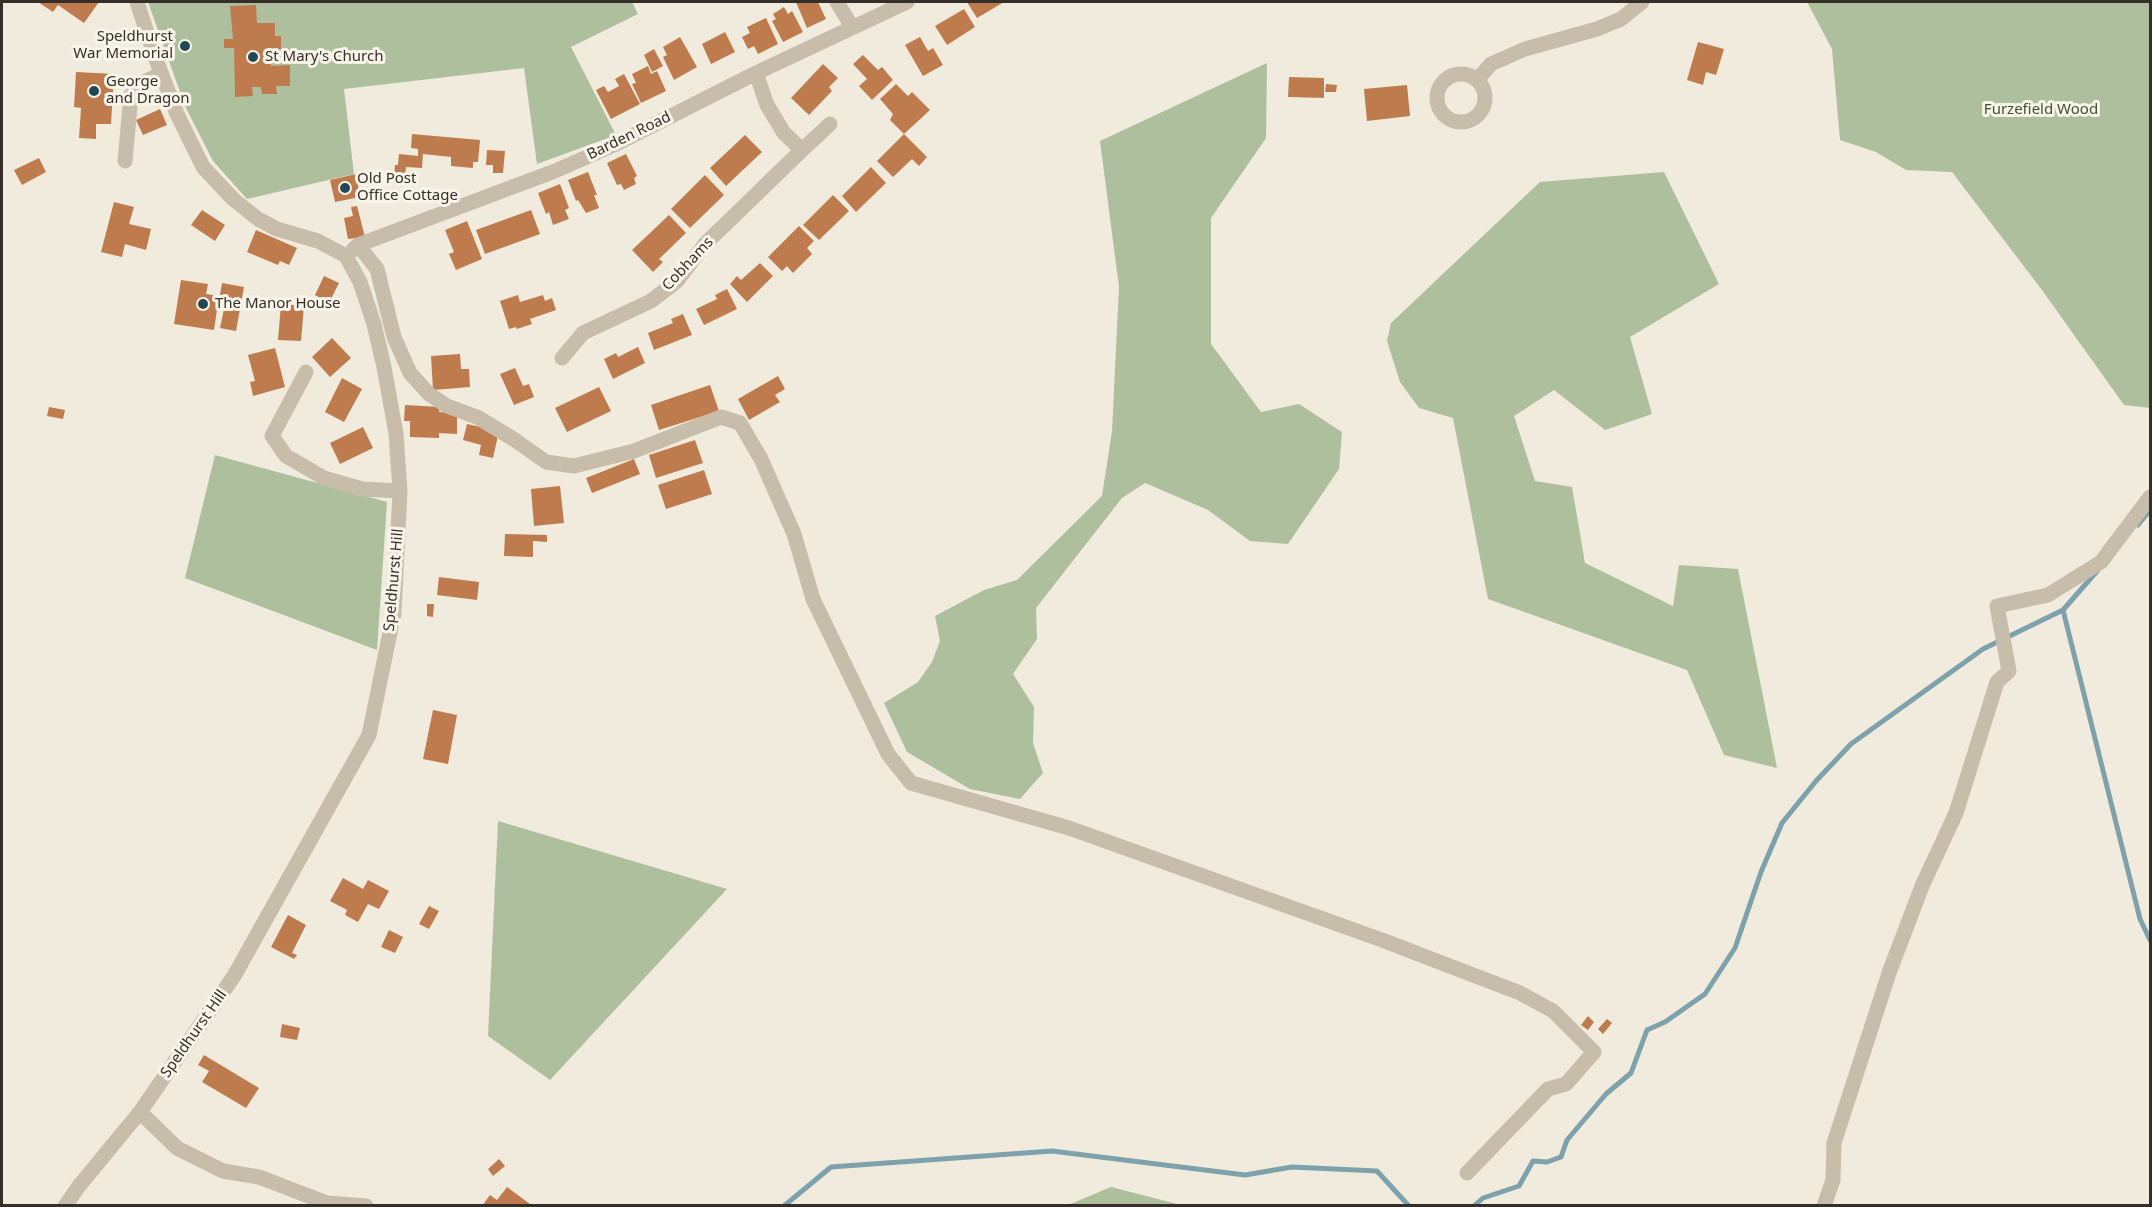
<!DOCTYPE html>
<html>
<head>
<meta charset="utf-8">
<style>
  body { margin:0 }
  #map { position:relative; width:2152px; height:1207px; overflow:hidden; background:#f0ebdd; font-family:"Noto Sans",sans-serif }
  canvas { display:block }
  .frame { position:absolute; inset:0; border:3px solid #362f29; pointer-events:none }
</style>
</head>
<body>
<div id="map">
<canvas width="2152" height="1207"></canvas>
<div class="frame"></div>
</div>
<script>
const g = document.querySelector('canvas').getContext('2d');
g.lineJoin = 'round';
function fillPath(path, color) {
  g.fillStyle = color;
  g.fill(path, 'evenodd');
}
function poly(rows) {
  const path = new Path2D();
  for (const r of rows) {
    if (r.length === 3) {
      path.moveTo(r[0] + r[2], r[1]);
      path.arc(r[0], r[1], r[2], 0, 2 * Math.PI);
      continue;
    }
    path.moveTo(r[0], r[1]);
    for (let i = 2; i < r.length; i += 2) path.lineTo(r[i], r[i + 1]);
  }
  return path;
}
function trace(path, color, width, dash) {
  g.strokeStyle = color;
  g.lineWidth = width;
  g.lineCap = dash ? 'butt' : 'round';
  g.setLineDash(dash || []);
  g.stroke(path);
}
function label(font, color, halo, rows, align = 'center') {
  g.font = font + ' "Noto Sans",sans-serif';
  g.lineWidth = 6;
  g.setLineDash([]);
  g.textBaseline = 'middle';
  g.strokeStyle = halo;
  g.fillStyle = color;
  for (const [text, x, y, turn = 0] of rows) {
    g.save();
    g.translate(x, y);
    g.rotate((+turn || 0) * Math.PI / 180);
    g.textAlign = isNaN(turn) ? turn : align;
    if (halo) g.strokeText(text, 0, 0);
    g.fillText(text, 0, 0);
    g.restore();
  }
}
fillPath(poly([
  [148,2,632,2,638,14,571,47,616,135,537,164,524,68,344,89,354,174,247,199,213,161,185,106],
  [1807,2,2150,2,2150,408,2124,405,2042,290,1952,172,1906,170,1876,152,1840,140,1832,49],
  [1267,63,1266,138,1211,218,1211,344,1261,412,1299,404,1342,432,1339,469,1288,544,1250,541,1208,510,1145,483,1122,498,1036,608,1037,639,1013,674,1034,707,1033,743,1043,773,1020,799,970,789,907,752,884,703,918,682,932,662,940,641,935,616,984,590,1017,580,1102,496,1112,431,1119,287,1100,141],
  [1664,172,1719,284,1630,337,1652,414,1605,430,1554,390,1514,416,1535,481,1572,487,1585,563,1673,606,1679,565,1738,569,1777,768,1724,755,1687,670,1488,599,1453,418,1419,408,1400,382,1387,341,1391,323,1540,182],
  [215,455,387,502,377,650,185,578],
  [498,821,727,889,550,1080,488,1036],
  [1111,1187,1181,1205,1068,1205]
]), '#aebf9e');
trace(poly([
  [2138,525,2150,510],
  [2063,610,2140,919,2150,940],
  [784,1206,831,1167,1052,1151,1245,1175,1292,1167,1377,1171,1409,1206],
  [1474,1206,1483,1198,1519,1186,1533,1161,1547,1162,1561,1157,1567,1140,1606,1094,1631,1073,1647,1030,1665,1022,1705,994,1735,948,1761,872,1782,823,1816,781,1851,744,1983,649,2063,610,2098,570]
]), '#7ea2ac', 5);
fillPath(poly([
  [38,2,99,2,84,23,58,5,53,12],
  [796,2,818,2,826,19,807,28],
  [967,2,1004,2,977,18],
  [256,5,257,23,275,23,275,36,281,36,281,49,271,50,271,66,290,65,290,86,276,86,277,94,262,94,261,87,252,87,253,96,235,97,234,48,224,48,224,39,233,39,230,6],
  [784,7,788,14,792,11,803,32,783,42,772,21,776,19,773,14],
  [964,9,975,27,947,45,935,26],
  [766,18,778,44,758,54,754,46,748,49,742,37,750,33,747,27],
  [725,32,735,52,711,64,702,44],
  [680,37,697,67,674,80,663,57,667,55,663,47],
  [920,37,928,51,933,48,943,65,923,76,905,45],
  [1698,42,1724,49,1716,75,1706,72,1703,85,1687,80],
  [654,49,663,66,652,72,644,55],
  [863,55,878,70,882,67,893,80,872,100,859,86,867,79,853,64],
  [823,64,838,78,829,87,832,91,809,115,791,98],
  [648,66,651,74,657,71,666,91,641,103,632,84,636,83,632,74],
  [76,72,114,74,111,124,96,124,96,139,79,138,81,108,74,107],
  [624,74,640,104,611,119,596,90,604,86,608,92,619,86,615,79],
  [1289,77,1324,78,1324,98,1288,97],
  [896,84,908,96,912,92,930,110,904,134,890,120,893,114,880,99],
  [1326,84,1337,85,1336,92,1325,92],
  [1407,85,1410,116,1367,121,1364,89],
  [160,109,167,125,143,135,136,120],
  [412,134,480,140,478,162,473,162,473,168,451,166,451,157,423,154,422,168,406,167,405,177,394,176,395,165,398,165,399,154,418,156,418,149,411,148],
  [904,134,927,157,919,166,912,159,893,177,877,161],
  [745,135,762,152,726,186,710,168],
  [487,150,505,151,503,173,493,173,493,165,486,165],
  [626,154,637,176,634,178,636,184,624,190,621,184,617,185,607,163],
  [39,158,46,172,22,185,14,170],
  [871,167,886,183,856,212,842,196],
  [588,172,597,195,594,195,599,208,586,213,578,200,576,201,568,180],
  [356,174,360,197,335,202,330,180],
  [705,175,724,195,690,228,671,209],
  [560,184,569,208,565,210,569,219,553,225,549,212,546,214,538,193],
  [833,195,849,211,819,240,803,225],
  [114,202,134,207,129,224,151,229,146,250,125,244,122,257,101,252],
  [357,206,365,237,348,239,344,218,353,216,351,207],
  [202,210,225,225,215,241,191,225],
  [531,210,540,234,485,254,476,230],
  [669,215,686,233,659,259,663,262,653,272,632,250],
  [467,221,482,259,456,270,449,254,454,252,445,230],
  [799,226,814,241,807,248,812,254,793,273,787,266,782,271,768,257],
  [256,230,297,248,289,265,280,261,278,265,247,252],
  [760,263,773,276,747,302,730,284,737,276,741,280],
  [324,276,339,283,329,303,315,295],
  [181,280,208,284,206,294,219,296,214,330,174,324],
  [222,283,244,287,236,331,220,328,225,304,221,303,222,295,220,295],
  [727,289,737,309,704,325,696,309,717,299,715,295],
  [518,295,520,302,543,295,545,301,552,298,556,310,530,319,532,324,517,329,516,327,509,329,500,301],
  [281,304,304,306,301,341,278,340],
  [683,314,692,335,654,350,648,333,673,323,671,319],
  [332,338,351,358,330,377,312,357],
  [638,347,645,363,613,379,604,359,616,353,618,357],
  [275,348,285,387,253,396,250,382,255,381,248,355],
  [460,354,461,369,469,369,470,387,433,390,431,356],
  [515,368,523,386,529,384,534,397,514,405,500,374],
  [778,376,785,389,775,395,780,402,749,420,738,399],
  [342,378,362,389,344,422,325,412],
  [710,385,719,411,659,430,651,405],
  [599,387,611,411,567,432,555,408],
  [405,405,440,407,439,412,457,413,457,434,439,433,439,438,410,437,410,421,404,421],
  [49,407,65,410,63,419,47,416],
  [467,424,499,431,493,458,479,455,481,445,463,440],
  [363,427,373,448,340,464,330,443],
  [695,440,703,463,656,478,649,455],
  [634,459,640,474,592,493,586,478],
  [704,470,712,494,666,509,658,485],
  [560,486,564,523,534,526,531,489],
  [505,534,547,535,547,542,533,541,533,557,504,556],
  [439,577,479,582,477,600,437,595],
  [427,604,434,604,433,617,427,616],
  [433,710,457,715,448,764,423,759],
  [343,878,363,889,368,880,389,891,379,909,368,904,358,922,345,915,347,910,330,901],
  [429,906,439,911,429,929,419,924],
  [288,915,306,925,292,953,297,955,294,959,271,947],
  [389,930,403,937,395,953,381,947],
  [1588,1016,1594,1022,1588,1030,1581,1025],
  [1607,1019,1612,1023,1603,1034,1598,1029],
  [282,1024,300,1028,297,1040,280,1037],
  [204,1055,259,1088,246,1108,202,1082,209,1071,198,1065],
  [499,1159,505,1166,493,1176,488,1169],
  [507,1187,530,1204,529,1206,482,1206,490,1195,497,1200]
]), '#be7c4e');
trace(poly([
  [837,2,852,27],
  [1461,98,24],
  [1477,80,1491,64,1525,49,1597,29,1621,19,1642,2],
  [802,150,830,124],
  [125,161,131,95,146,81,161,74],
  [358,245,377,269,394,337,410,373,429,394,447,406,477,417,515,440,546,462,574,466,634,451,721,417,740,423,761,459,794,534,813,599,888,754,911,783,1069,828,1382,940,1520,993,1553,1011,1594,1052,1566,1084,1548,1089,1467,1173],
  [353,250,358,245,555,171,614,145,756,73,907,2],
  [562,358,583,333,651,301,677,281,705,244,802,150,784,133,767,105,756,73],
  [306,372,272,436,286,456,324,478,362,489,400,491],
  [140,1112,177,1148,223,1171,259,1177,327,1203,366,1206],
  [65,1206,79,1186,140,1112,234,976,369,735,394,613,400,491,396,434,384,367,374,324,360,282,346,256,318,241,277,229,258,219,233,199,203,167,177,114,155,57,137,2],
  [1824,1206,1833,1180,1834,1143,1889,973,1922,886,1956,813,1997,682,2009,671,1997,606,2048,595,2101,562,2150,497]
]), '#c8bdaa', 15);
for (const [x, y, r, color] of [
  [185,46,6,"#214854"],
  [253,57,6,"#214854"],
  [94,91,6,"#214854"],
  [345,188,6,"#214854"],
  [203,304,6,"#214854"]
]) {
  const dot = new Path2D();
  dot.arc(x, y, r, 0, 2 * Math.PI);
  g.fillStyle = color;
  g.fill(dot);
  trace(dot, '#f8f4e9', 2);
}
label('15px', '#362f29', '#f8f4e9', [
  ["Speldhurst",173,37,"right"],
  ["War Memorial",173,54,"right"],
  ["St Mary's Church",265,57],
  ["George",106,82],
  ["and Dragon",106,99],
  ["Old Post",357,179],
  ["Office Cottage",357,196],
  ["The Manor House",215,304]
], 'left');
label('15px', '#3f522e', '#f8f4e9', [
  ["Furzefield Wood",2041,110]
]);
label('15px', '#362f29', '#f8f4e9', [
  ["Barden Road",629,136,-26],
  ["Cobhams",688,264,-47],
  ["Speldhurst Hill",394,580,-85],
  ["Speldhurst Hill",194,1034,-55]
]);
</script>
</body>
</html>
